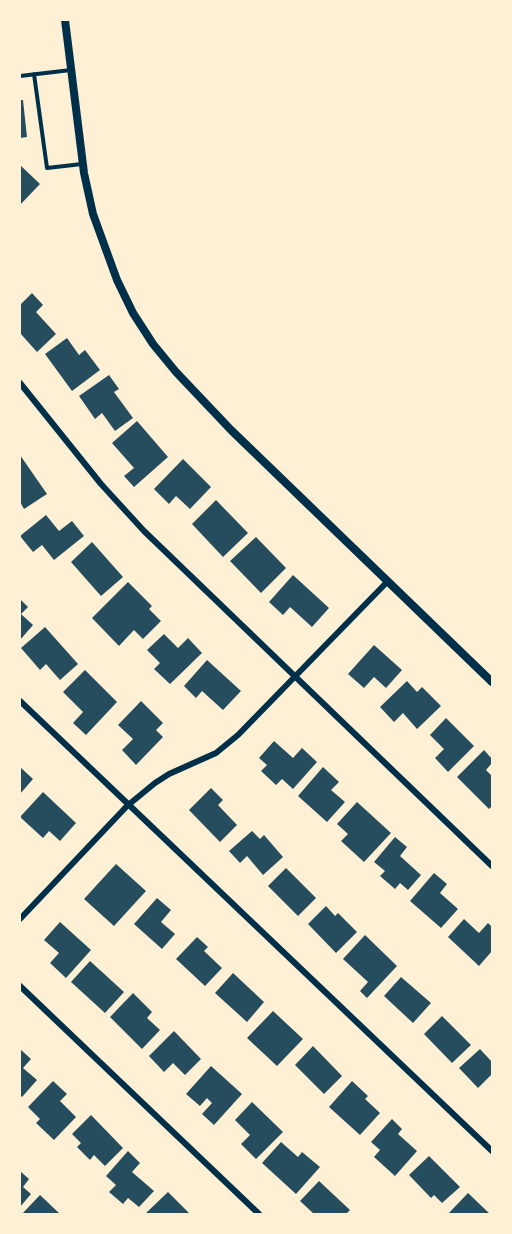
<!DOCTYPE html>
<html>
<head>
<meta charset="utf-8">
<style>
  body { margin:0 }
  #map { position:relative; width:512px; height:1234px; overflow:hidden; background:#fdf0d5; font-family:Signika,sans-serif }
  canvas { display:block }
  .frame { position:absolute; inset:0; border:21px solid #fdf0d5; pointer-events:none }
</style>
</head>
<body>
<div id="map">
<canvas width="512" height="1234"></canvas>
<div class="frame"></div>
</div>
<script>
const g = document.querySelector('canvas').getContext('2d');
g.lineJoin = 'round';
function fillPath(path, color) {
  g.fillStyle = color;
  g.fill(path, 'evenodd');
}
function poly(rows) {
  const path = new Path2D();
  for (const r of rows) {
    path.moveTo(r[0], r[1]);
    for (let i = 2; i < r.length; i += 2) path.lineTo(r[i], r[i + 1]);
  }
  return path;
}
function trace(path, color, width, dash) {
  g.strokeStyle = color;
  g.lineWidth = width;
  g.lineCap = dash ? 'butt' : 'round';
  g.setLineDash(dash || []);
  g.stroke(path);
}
fillPath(poly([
  [20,100,23,100,27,137,20,138],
  [20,165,40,184,20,205],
  [32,293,43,305,36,312,56,334,37,352,20,333,20,305],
  [67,338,79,355,85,350,100,370,72,391,45,354],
  [109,375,119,389,114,392,133,418,115,431,102,413,95,419,79,396],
  [137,421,168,457,134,487,124,476,134,468,112,443],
  [20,455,47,494,24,509,20,502],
  [183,459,211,487,190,509,176,496,169,504,154,489],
  [216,500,248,533,223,557,192,524],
  [46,515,59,531,72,521,84,536,54,560,42,545,33,552,20,536],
  [256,537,286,568,261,593,230,561],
  [92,542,123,577,101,596,71,562],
  [293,575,329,608,312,627,290,607,283,615,269,602],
  [128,582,152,606,149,609,161,621,143,639,134,630,119,646,92,618],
  [20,599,28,607,21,614,33,625,20,640],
  [45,627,78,664,60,680,46,664,40,670,21,648],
  [164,634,178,648,188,638,202,653,170,684,154,669,160,663,147,650],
  [374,645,402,670,386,688,374,677,364,688,348,674],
  [207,660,241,691,223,710,202,691,196,698,184,686],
  [85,670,117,702,86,735,73,723,83,712,63,692],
  [407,681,417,692,422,687,441,706,417,729,403,713,394,722,380,707],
  [141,701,163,723,156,730,163,737,136,765,122,750,133,739,118,725],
  [446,718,474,746,448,772,435,758,444,749,430,735],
  [274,741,293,758,302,748,317,762,293,789,282,779,276,785,261,771,267,765,259,758],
  [484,750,492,759,492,763,486,770,492,776,492,806,489,809,457,777],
  [20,767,33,779,20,794],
  [323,767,339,782,331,790,345,802,327,822,298,796],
  [211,788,223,800,218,805,237,825,220,842,189,810],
  [43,792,76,823,60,841,49,831,43,838,20,817],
  [357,802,391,833,364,862,341,841,348,834,337,824],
  [252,831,260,839,264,835,283,857,263,875,247,856,240,863,229,851],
  [395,837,407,847,400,856,421,875,408,890,400,883,395,889,380,876,385,871,374,862],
  [116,864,146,891,114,926,84,899],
  [286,868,316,898,298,916,268,886],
  [434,873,447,884,440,893,458,909,441,928,410,901],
  [157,898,171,910,161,922,175,934,162,949,134,924],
  [326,906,335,916,338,913,357,932,336,953,308,924],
  [464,919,479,933,488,923,492,927,492,951,479,966,448,937],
  [60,922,91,950,66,978,50,963,59,953,44,940],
  [365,935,397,966,367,998,360,991,368,982,343,959],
  [197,937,208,947,204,951,222,968,205,986,176,959],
  [90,961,124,992,105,1013,71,982],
  [233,973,264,1002,247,1022,215,993],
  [401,977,431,1003,413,1023,384,996],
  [133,993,152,1012,147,1018,160,1030,142,1049,110,1017],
  [273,1011,303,1039,277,1066,247,1038],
  [442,1016,471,1045,452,1063,424,1034],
  [174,1031,201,1059,185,1075,173,1063,164,1072,149,1056],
  [313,1046,342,1076,324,1094,295,1065],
  [20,1049,31,1059,23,1068,37,1080,22,1097,20,1095],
  [480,1049,492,1062,492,1074,478,1088,459,1068],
  [211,1066,242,1094,214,1125,202,1114,212,1103,207,1098,200,1106,186,1094],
  [53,1081,67,1094,60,1101,76,1117,54,1140,36,1123,40,1119,28,1107],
  [352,1081,368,1096,365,1099,380,1113,360,1135,329,1107],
  [252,1102,283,1132,256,1159,241,1144,250,1135,235,1120],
  [91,1115,123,1148,105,1166,94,1155,90,1160,77,1147,81,1143,72,1134],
  [392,1119,402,1129,398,1134,417,1151,395,1176,374,1157,380,1150,371,1142],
  [281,1142,298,1157,302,1152,320,1167,296,1194,262,1163],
  [128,1151,140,1163,132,1172,154,1191,139,1207,128,1198,123,1204,109,1192,116,1185,106,1176],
  [429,1156,460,1187,442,1203,434,1195,431,1198,409,1175],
  [20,1171,29,1179,23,1187,31,1194,20,1207],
  [319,1181,350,1210,346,1214,314,1214,300,1201],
  [168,1192,190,1214,145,1214],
  [468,1193,490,1214,448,1214],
  [40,1195,60,1214,22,1214]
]), '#264d5e');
trace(poly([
  [34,74,47,168,82,164],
  [20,76,71,70]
]), '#003049', 4);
trace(poly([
  [20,383,101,484,144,531,492,866],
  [20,701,492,1151],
  [20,919,127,806,155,783,169,774,216,753,238,735,388,581],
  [20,986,259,1214]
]), '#003049', 6);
trace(poly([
  [65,20,84,173,93,214,117,280,133,313,153,344,176,372,231,430,492,682]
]), '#003049', 8);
</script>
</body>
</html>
